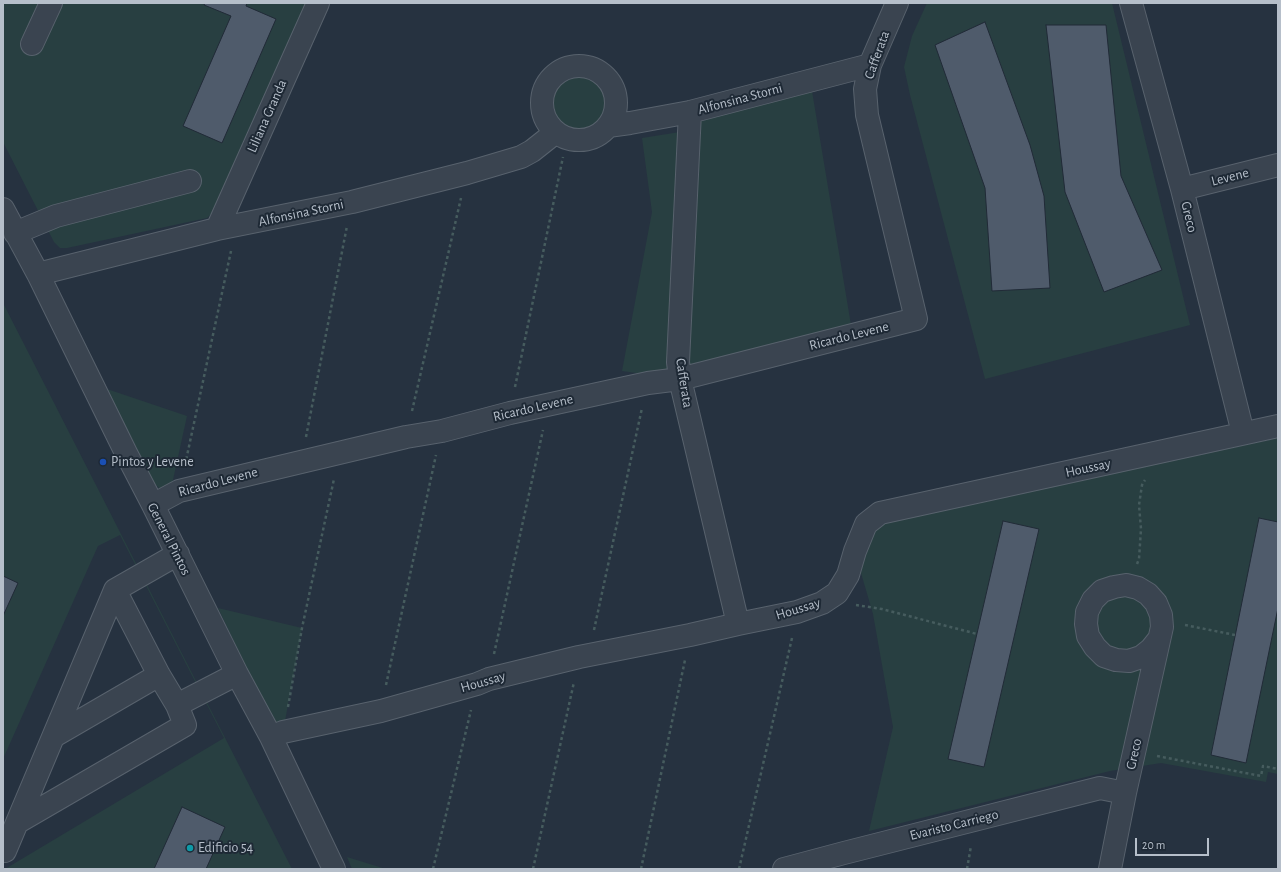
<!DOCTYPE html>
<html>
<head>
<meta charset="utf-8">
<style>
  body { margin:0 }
  #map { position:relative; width:1281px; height:872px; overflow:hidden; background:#263240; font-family:"Alegreya Sans",sans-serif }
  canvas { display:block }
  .frame { position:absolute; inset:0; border:4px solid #b6bfca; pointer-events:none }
  .scale { position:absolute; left:1135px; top:838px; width:74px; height:18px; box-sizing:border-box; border:2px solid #b6bfca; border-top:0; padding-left:5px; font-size:12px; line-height:14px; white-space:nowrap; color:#b6bfca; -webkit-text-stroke:3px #1e2935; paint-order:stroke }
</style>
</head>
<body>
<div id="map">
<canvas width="1281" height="872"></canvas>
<div class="frame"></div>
<div class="scale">20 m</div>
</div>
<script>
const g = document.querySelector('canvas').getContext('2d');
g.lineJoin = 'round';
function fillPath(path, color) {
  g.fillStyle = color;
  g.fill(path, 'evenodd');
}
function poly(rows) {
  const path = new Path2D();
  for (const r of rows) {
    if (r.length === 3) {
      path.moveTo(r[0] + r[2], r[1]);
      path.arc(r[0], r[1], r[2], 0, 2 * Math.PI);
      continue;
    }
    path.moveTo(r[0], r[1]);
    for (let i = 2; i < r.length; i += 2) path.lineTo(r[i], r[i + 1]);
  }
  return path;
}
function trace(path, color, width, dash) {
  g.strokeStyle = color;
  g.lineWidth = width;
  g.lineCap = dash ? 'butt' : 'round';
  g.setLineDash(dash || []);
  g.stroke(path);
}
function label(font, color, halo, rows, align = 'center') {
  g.font = font + ' "Alegreya Sans",sans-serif';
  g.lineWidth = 4;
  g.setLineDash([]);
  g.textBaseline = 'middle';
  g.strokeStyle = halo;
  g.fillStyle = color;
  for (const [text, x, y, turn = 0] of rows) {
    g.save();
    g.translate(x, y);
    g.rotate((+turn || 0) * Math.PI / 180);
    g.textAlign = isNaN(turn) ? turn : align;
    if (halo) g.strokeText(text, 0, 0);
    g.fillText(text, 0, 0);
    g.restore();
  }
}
fillPath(poly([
  [3,3,205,3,204,5,231,16,183,126,222,143,276,19,246,6,247,3,307,3,215,209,211,214,207,218,67,248,60,248,54,242,3,142],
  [927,3,1112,3,1190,325,985,379,910,95,904,67,912,36],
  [984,22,1030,145,1044,196,1050,288,992,291,985,188,935,45],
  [1046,25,1106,25,1121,176,1162,270,1104,292,1065,192],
  [579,103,30],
  [811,85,851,325,690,370,684,363,696,121],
  [680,132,670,367,663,373,657,376,622,371,652,212,642,138],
  [3,303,292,869,206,869,225,827,182,807,154,869,5,869,224,738,120,535,98,546,3,759,3,616,18,583,3,576],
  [107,389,187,416,171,489,164,491,159,488,154,483],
  [1278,438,1278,774,1268,772,1266,782,1161,763,1110,771,869,831,893,727,873,614,861,573,863,551,874,530,890,519],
  [218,608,302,628,283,732,270,717],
  [347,857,386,869,352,869]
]), '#283f41');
const building = poly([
  [205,3,247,3,246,6,276,19,222,143,183,126,231,16,204,5,205,3],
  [985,22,1030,145,1044,196,1050,288,992,291,985,188,935,45,985,22],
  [1046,25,1106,25,1121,176,1162,270,1104,292,1065,192,1046,25],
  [1259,518,1278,522,1278,608,1246,763,1211,755,1259,518],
  [1003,521,1039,529,984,767,948,759,1003,521],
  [3,576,18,583,3,616,3,576],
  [182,807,225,827,206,869,154,869,182,807]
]);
fillPath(building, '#4f5b6b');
trace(building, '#212b37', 1);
const minor = poly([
  [1131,3,1182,189,1243,433],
  [32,44,51,3],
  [579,103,37],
  [690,112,678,362,680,379,738,624],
  [608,126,630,123,690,112,870,65],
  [1182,189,1278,165],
  [3,209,38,274,126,453,153,505,237,674,271,737,334,869],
  [217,229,318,3],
  [15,233,56,216,190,181],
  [38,274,217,229,352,202,467,173,521,157,532,151,556,132],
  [153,505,179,491,406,437,442,431,510,413,648,383,680,379,916,319,867,115,865,89,870,65,897,3],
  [115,590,159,675,177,705],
  [54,736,159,675],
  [271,737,283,732,381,711,477,684,489,679,579,657,690,635,738,624,797,612,822,603,837,593,848,575,855,551,866,524,880,513,1278,426],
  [18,822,185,725,177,705,237,674],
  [5,851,115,590,178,554],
  [784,869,844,853,1100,788,1125,793],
  [1110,869,1125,793,1162,627,1161,615,1156,603,1148,594,1138,588,1126,585,1114,587,1102,591,1093,600,1087,612,1086,624,1088,636,1095,647,1104,656,1116,660,1129,661,1141,657,1151,649,1159,639]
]);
trace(minor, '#58626d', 24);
trace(poly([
  [515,387,563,157],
  [412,411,461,198],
  [306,437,347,226],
  [185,465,231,251],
  [1137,564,1139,559,1141,529,1139,505,1142,485,1145,480],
  [856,605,882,609,977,634],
  [1185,625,1235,635],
  [594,630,642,408],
  [494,654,543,430],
  [386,685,436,455],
  [288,707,302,628,334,479],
  [1157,756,1261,776,1263,766,1278,769],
  [433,869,471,710],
  [533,869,574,682],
  [641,869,685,660],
  [739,869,792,638],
  [967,869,971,846]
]), '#465c5e', 2.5, [3, 3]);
trace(minor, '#3a4450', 22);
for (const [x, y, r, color] of [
  [103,462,4,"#1a4fb4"],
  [190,848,4,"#0f9aa8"]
]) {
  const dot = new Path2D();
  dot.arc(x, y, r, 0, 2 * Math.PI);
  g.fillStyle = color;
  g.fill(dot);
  trace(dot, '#1e2935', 1.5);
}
label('14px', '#b6bfca', '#1e2935', [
  ["Cafferata",877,55,-70],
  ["Alfonsina Storni",740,99,-15],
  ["Liliana Granda",267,116,-66],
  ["Levene",1230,177,-14],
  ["Alfonsina Storni",301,213,-12],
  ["Greco",1189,217,76],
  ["Ricardo Levene",849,336,-14],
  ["Cafferata",684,383,81],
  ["Ricardo Levene",533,408,-13],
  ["Houssay",1088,468,-12],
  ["Ricardo Levene",218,482,-15],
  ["General Pintos",169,539,63],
  ["Houssay",798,609,-17],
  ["Houssay",483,682,-16],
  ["Greco",1134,754,-78],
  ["Evaristo Carriego",954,825,-14]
]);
label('14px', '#b6bfca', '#1e2935', [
  ["Pintos y Levene",111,462],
  ["Edificio 54",198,848]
], 'left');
</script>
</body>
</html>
